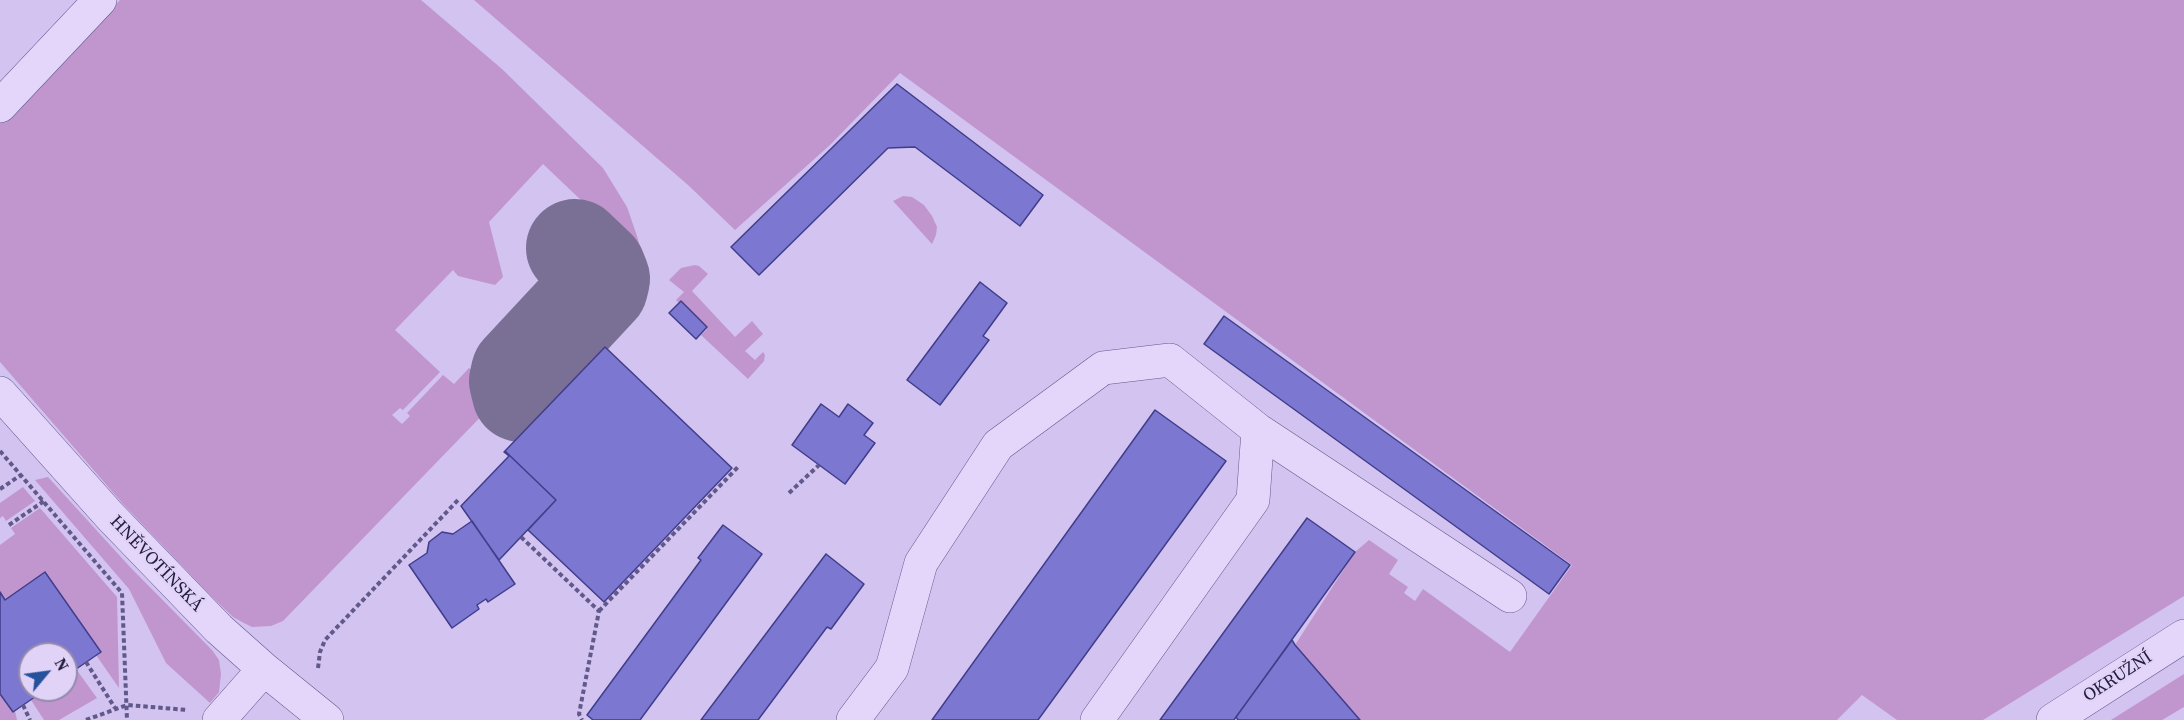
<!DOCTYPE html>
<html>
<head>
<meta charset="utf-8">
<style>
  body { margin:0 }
  #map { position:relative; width:2184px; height:720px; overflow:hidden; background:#d2c3f0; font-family:"Source Serif 4",serif }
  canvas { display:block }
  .north { position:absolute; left:18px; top:642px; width:60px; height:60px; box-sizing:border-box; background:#e0d3f7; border:2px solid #948aab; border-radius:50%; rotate:61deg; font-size:16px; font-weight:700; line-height:24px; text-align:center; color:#211d3a }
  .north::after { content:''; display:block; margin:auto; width:21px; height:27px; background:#26519d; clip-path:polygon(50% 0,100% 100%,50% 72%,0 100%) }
</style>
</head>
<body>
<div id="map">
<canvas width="2184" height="720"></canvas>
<div class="north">N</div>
</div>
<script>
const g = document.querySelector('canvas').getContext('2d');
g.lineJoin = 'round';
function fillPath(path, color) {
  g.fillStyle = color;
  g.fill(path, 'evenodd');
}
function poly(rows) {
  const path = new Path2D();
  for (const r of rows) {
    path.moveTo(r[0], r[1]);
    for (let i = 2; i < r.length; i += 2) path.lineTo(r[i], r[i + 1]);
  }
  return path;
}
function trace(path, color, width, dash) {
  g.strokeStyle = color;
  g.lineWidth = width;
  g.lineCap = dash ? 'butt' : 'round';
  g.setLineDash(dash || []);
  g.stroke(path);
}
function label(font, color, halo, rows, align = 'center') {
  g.font = font + ' "Source Serif 4",serif';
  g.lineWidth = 4.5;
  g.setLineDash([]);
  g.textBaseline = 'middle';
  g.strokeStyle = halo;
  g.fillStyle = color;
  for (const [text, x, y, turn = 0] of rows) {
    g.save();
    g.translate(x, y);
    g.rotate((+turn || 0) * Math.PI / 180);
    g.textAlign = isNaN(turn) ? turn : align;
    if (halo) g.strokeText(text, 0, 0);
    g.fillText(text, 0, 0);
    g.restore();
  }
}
fillPath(poly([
  [120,0,421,0,502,69,603,168,627,207,637,236,641,251,623,271,586,237,602,220,543,164,489,222,503,277,495,285,458,276,453,270,395,330,440,372,403,410,400,408,392,415,402,424,410,416,407,413,443,375,454,384,469,368,486,383,494,403,283,621,271,626,252,627,244,623,233,617,211,596,123,504,0,362,0,123],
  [474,0,2184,0,2184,596,1983,720,1897,720,1862,695,1837,720,1360,720,1295,645,1355,552,1369,540,1398,560,1389,574,1408,587,1404,593,1415,601,1423,589,1510,652,1572,565,900,73,830,145,735,230,688,185],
  [903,196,912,197,924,205,932,216,937,227,936,235,932,244,893,201],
  [563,261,577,275,578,288,516,353,503,353,493,344,517,318,524,322,533,314,523,304],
  [695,265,699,266,708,274,692,291,735,337,752,321,763,334,745,351,755,360,763,352,765,355,764,361,748,379,701,335,707,329,676,300,684,292,669,280,681,268],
  [48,477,130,567,212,650,219,660,221,674,219,692,210,703,166,663,129,589,35,480],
  [23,487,35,501,6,521,3,516,0,518,0,503],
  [40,508,117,597,119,688,96,655,101,651,46,572,5,600,0,592,0,545,15,534,11,528],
  [76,669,97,698,59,720,44,720,31,700,45,690,66,690,66,676],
  [2184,674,2184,707,2162,720,2111,720],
  [0,694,13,712,15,711,17,720,0,720]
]), '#c196cf');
trace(poly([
  [521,393,518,381,520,372,599,287,601,279,597,269,575,248]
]), '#7a7095', 98);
const building = poly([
  [897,84,1043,195,1020,226,915,147,888,148,759,275,731,247,897,84],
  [980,282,1007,303,983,336,989,340,940,405,907,380,980,282],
  [681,301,707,327,696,339,669,313,681,301],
  [1224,316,1570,565,1549,594,1204,344,1224,316],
  [605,347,732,468,604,602,528,530,556,500,505,451,605,347],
  [821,404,839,417,848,404,873,423,864,435,875,443,845,484,792,445,821,404],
  [1155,410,1226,461,1038,720,932,720,1155,410],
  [505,451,556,500,499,560,461,506,509,456,504,452,505,451],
  [1307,518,1355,552,1234,720,1160,720,1307,518],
  [472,521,515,584,488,602,486,599,477,605,479,609,452,628,409,565,427,553,429,542,442,532,453,534,472,521],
  [723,525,762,554,640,720,593,720,587,715,701,560,698,558,723,525],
  [826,554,864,584,831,629,827,627,758,720,701,720,826,554],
  [45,572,101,652,66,676,66,654,30,654,30,690,45,690,13,712,0,694,0,592,5,600,45,572],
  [1292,640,1295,645,1360,720,1238,720,1236,717,1292,640]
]);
fillPath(building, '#7c77d0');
trace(building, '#403d8b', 1.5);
const minor = poly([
  [0,106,100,0],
  [0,393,110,516,219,629,264,669,327,720],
  [1258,430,1510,596],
  [219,720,264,669],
  [853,720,892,668,921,563,998,445,1103,368,1170,360,1258,430,1253,500,1097,720],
  [2053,720,2184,636]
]);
trace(minor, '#61598b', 34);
trace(poly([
  [0,451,122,593,127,720],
  [0,489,21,475],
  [789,493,819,465],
  [9,525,44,501],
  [521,537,599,611,579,714,582,720],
  [599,611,739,466],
  [86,662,115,708],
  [318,668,320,652,325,640,459,499],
  [23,705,30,720],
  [86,720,127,705,187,710]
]), '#61598b', 4, [4.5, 3]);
trace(minor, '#e3d6fa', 33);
label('18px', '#211d3a', '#e0d3f7', [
  ["HNĚVOTÍNSKÁ",156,564,46],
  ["OKRUŽNÍ",2118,677,-33]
]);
</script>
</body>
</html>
